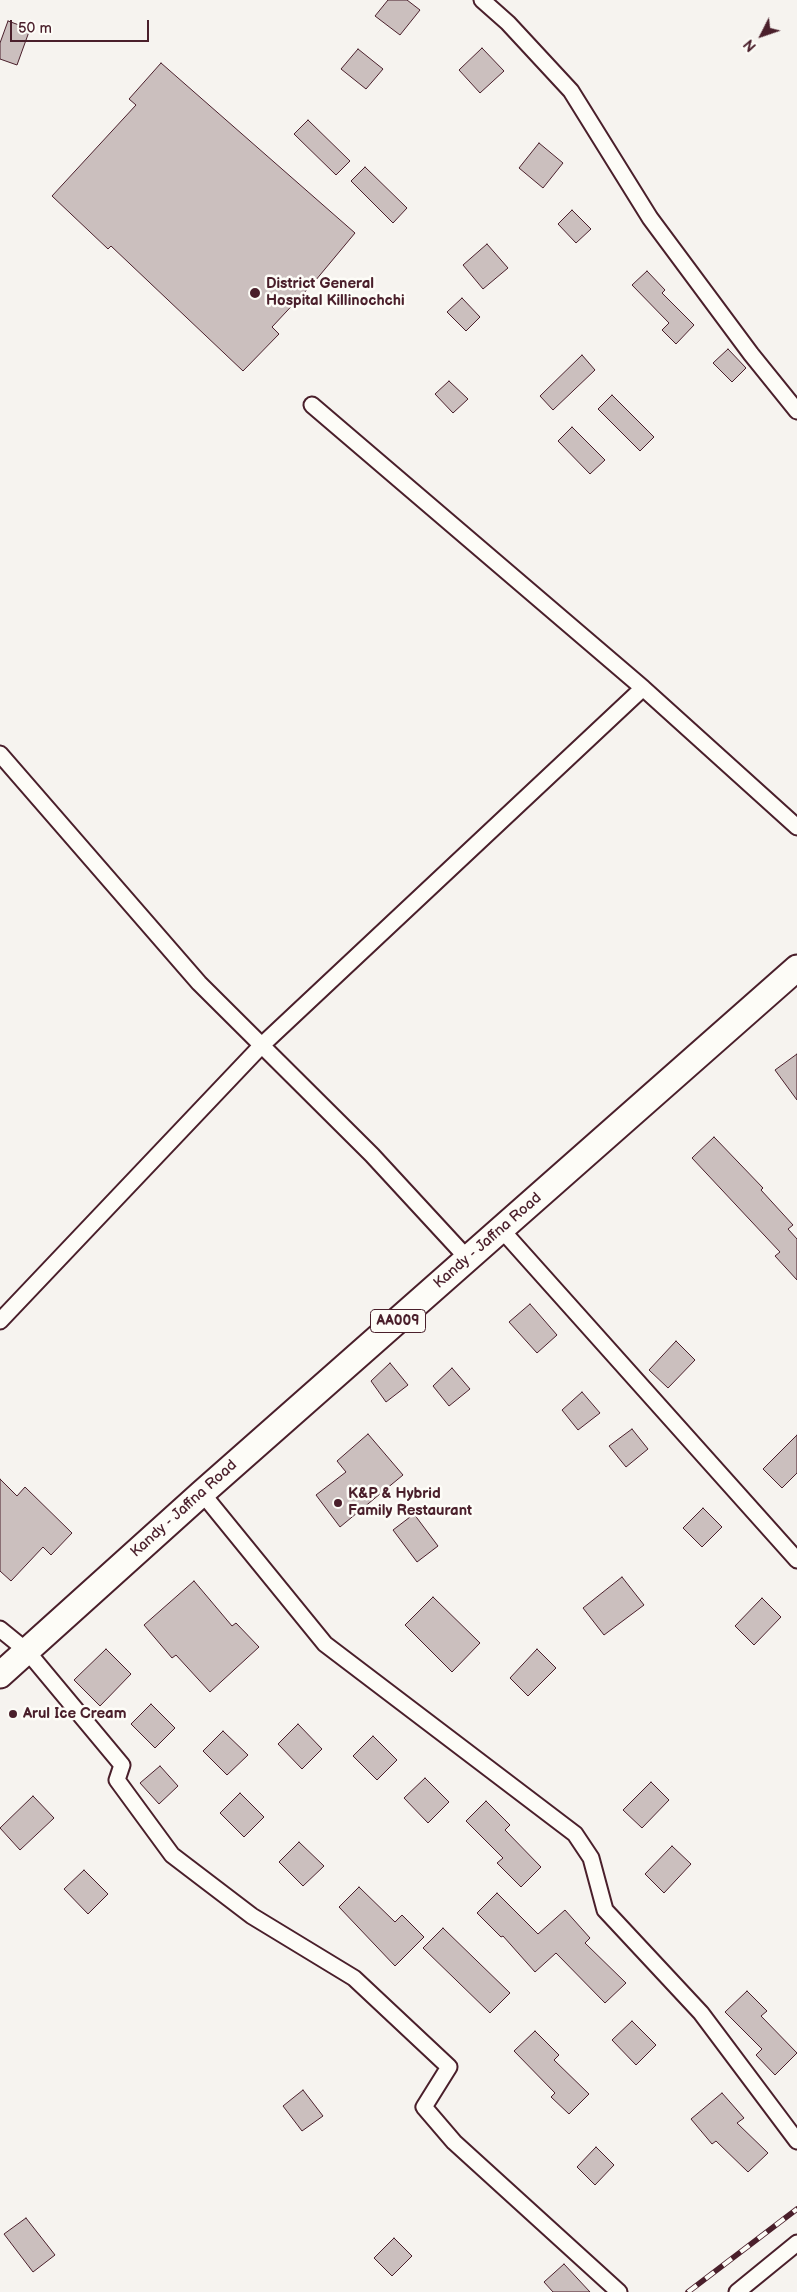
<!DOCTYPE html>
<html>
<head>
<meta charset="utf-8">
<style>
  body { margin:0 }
  #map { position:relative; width:797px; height:2292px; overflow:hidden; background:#f6f3ef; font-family:"Balsamiq Sans",sans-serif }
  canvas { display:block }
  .north { position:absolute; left:737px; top:10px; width:50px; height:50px; -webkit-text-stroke:4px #fdfcf7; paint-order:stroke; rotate:229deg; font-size:14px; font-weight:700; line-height:20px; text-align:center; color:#4a1f2b }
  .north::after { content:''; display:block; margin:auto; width:18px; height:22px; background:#4a1f2b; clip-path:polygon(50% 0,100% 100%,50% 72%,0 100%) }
  .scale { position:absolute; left:10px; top:20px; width:139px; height:22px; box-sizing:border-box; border:2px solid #4a1f2b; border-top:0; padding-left:6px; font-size:15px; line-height:18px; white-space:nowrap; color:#4a1f2b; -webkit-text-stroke:4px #fdfcf7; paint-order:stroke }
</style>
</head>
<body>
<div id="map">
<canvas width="797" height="2292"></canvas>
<div class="north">N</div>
<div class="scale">50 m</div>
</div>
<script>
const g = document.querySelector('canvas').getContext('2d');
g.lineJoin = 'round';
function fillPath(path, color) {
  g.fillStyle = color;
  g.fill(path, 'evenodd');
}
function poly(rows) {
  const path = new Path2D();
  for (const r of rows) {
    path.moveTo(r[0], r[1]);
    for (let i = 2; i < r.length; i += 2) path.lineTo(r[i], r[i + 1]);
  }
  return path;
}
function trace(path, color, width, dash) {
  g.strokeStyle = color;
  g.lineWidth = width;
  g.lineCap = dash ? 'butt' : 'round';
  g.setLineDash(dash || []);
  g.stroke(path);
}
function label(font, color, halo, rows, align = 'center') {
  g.font = font + ' "Balsamiq Sans",sans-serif';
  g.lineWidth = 5;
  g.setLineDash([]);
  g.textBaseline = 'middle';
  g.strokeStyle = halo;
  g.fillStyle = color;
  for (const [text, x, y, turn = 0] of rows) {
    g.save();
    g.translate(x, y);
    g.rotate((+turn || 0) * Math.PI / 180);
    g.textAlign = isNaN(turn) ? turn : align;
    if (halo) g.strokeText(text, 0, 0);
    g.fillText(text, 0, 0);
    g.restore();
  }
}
const building = poly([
  [388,0,407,0,420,10,400,35,375,16,388,0],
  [8,21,30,29,17,65,0,59,0,43,8,21],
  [482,48,504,71,480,93,459,70,482,48],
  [358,49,383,69,366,89,341,69,358,49],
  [161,63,355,233,315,281,272,327,279,334,243,371,111,246,108,249,52,196,136,105,129,99,161,63],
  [308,120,350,161,336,175,294,134,308,120],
  [539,143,563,163,543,188,519,168,539,143],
  [365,167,407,208,393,223,351,181,365,167],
  [572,210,591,229,576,243,558,224,572,210],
  [487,244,508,268,483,289,463,265,487,244],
  [647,271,665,290,662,293,694,325,676,344,662,330,669,323,632,285,647,271],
  [462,298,480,317,466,331,447,312,462,298],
  [728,349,746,368,732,382,713,363,728,349],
  [582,355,595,370,553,410,540,396,582,355],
  [449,381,468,399,453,413,435,394,449,381],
  [612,395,654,437,640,451,598,409,612,395],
  [572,427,605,460,590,474,558,441,572,427],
  [797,1054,797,1100,775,1070,797,1054],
  [714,1137,763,1188,761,1190,793,1225,788,1229,797,1239,797,1280,775,1256,780,1252,692,1158,714,1137],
  [530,1304,557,1335,537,1353,509,1322,530,1304],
  [676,1341,695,1360,668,1388,649,1370,676,1341],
  [390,1363,408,1385,386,1402,371,1381,390,1363],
  [452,1368,470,1389,449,1406,433,1386,452,1368],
  [582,1392,600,1413,578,1430,562,1410,582,1392],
  [632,1429,648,1449,626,1467,609,1446,632,1429],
  [368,1434,403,1475,340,1527,316,1495,346,1472,337,1461,368,1434],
  [797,1435,797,1473,782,1488,763,1469,797,1435],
  [0,1479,17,1496,25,1487,72,1533,51,1555,43,1547,11,1581,0,1571,0,1479],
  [703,1508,722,1527,702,1547,683,1528,703,1508],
  [414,1514,438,1546,417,1562,393,1530,414,1514],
  [622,1577,644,1605,604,1635,583,1608,622,1577],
  [194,1581,232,1626,236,1623,259,1647,210,1692,176,1655,172,1658,144,1625,194,1581],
  [433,1597,480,1643,452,1672,405,1625,433,1597],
  [762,1598,781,1617,754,1645,735,1626,762,1598],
  [106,1649,131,1674,100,1706,74,1680,106,1649],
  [537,1649,556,1668,528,1696,510,1678,537,1649],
  [151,1704,175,1728,155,1748,131,1724,151,1704],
  [298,1724,322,1749,302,1769,278,1744,298,1724],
  [223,1731,248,1755,227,1775,203,1751,223,1731],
  [373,1736,397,1760,377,1780,353,1756,373,1736],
  [160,1766,178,1786,159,1804,140,1783,160,1766],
  [425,1778,449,1802,428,1823,404,1798,425,1778],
  [651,1782,669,1800,642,1828,623,1810,651,1782],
  [240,1793,264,1817,244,1837,220,1813,240,1793],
  [33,1796,54,1818,20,1850,0,1828,33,1796],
  [486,1801,510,1825,505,1830,541,1867,521,1887,497,1863,503,1858,466,1821,486,1801],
  [299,1842,324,1866,303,1886,279,1862,299,1842],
  [672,1846,691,1864,664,1893,645,1874,672,1846],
  [84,1870,108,1894,88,1914,64,1889,84,1870],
  [359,1887,395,1922,402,1915,424,1937,395,1966,339,1907,359,1887],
  [497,1893,538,1934,565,1910,590,1938,585,1943,626,1983,605,2003,556,1953,535,1972,503,1936,501,1937,477,1913,497,1893],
  [443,1928,510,1993,490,2013,423,1948,443,1928],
  [747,1991,767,2011,761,2016,797,2053,775,2075,756,2055,762,2049,725,2012,747,1991],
  [632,2021,656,2045,636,2065,612,2040,632,2021],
  [535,2031,559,2055,554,2060,589,2094,569,2114,551,2097,555,2093,514,2051,535,2031],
  [303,2090,323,2116,302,2131,283,2106,303,2090],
  [722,2093,744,2118,737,2123,768,2153,748,2172,716,2141,712,2144,691,2119,722,2093],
  [596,2147,614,2165,595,2185,577,2167,596,2147],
  [26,2218,55,2255,33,2272,4,2234,26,2218],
  [394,2238,412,2256,392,2276,374,2258,394,2238],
  [564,2264,590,2292,553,2292,544,2282,564,2264]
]);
fillPath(building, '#cbbfbe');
trace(building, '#4a1f2b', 1);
const minor = poly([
  [482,0,508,23,571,91,650,218,751,354,797,411],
  [312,405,643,688,797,827],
  [0,754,199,983,372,1155,468,1259],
  [501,1229,797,1560],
  [0,1321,262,1045,643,688],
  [202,1493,325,1644,575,1834,591,1858,605,1910,701,2013,797,2141],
  [0,1629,27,1651,122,1765,117,1780,172,1855,252,1916,354,1978,449,2067,424,2107,454,2142,619,2292],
  [737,2292,797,2243]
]);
const trunk = poly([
  [0,1675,202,1493,797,968]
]);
trace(minor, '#4a1f2b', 19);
trace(trunk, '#4a1f2b', 29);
trace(minor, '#fdfcf7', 15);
trace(trunk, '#fdfcf7', 25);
const rail = poly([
  [688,2292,797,2209]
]);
trace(rail, '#4a1f2b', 5.5);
trace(rail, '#fdfcf7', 4, [11]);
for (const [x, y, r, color] of [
  [255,293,6,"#4a1f2b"],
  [338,1503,5,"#4a1f2b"],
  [13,1714,5,"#4a1f2b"]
]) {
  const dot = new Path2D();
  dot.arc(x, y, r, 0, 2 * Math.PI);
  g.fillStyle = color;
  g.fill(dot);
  trace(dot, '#fdfcf7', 2);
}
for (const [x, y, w] of [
  [398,1321,55]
]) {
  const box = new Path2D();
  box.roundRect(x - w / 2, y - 11.5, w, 23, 4);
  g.fillStyle = '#fdfcf7';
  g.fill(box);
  trace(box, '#4a1f2b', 1);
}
label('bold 14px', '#4a1f2b', null, [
  ["AA009",398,1321]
]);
label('bold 15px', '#4a1f2b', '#fdfcf7', [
  ["District General",266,284],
  ["Hospital Killinochchi",266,301],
  ["K&P & Hybrid",348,1494],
  ["Family Restaurant",348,1511],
  ["Arul Ice Cream",23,1714]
], 'left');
label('15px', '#4a1f2b', '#fdfcf7', [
  ["Kandy - Jaffna Road",488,1241,-41],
  ["Kandy - Jaffna Road",184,1509,-42]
]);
</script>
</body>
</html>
